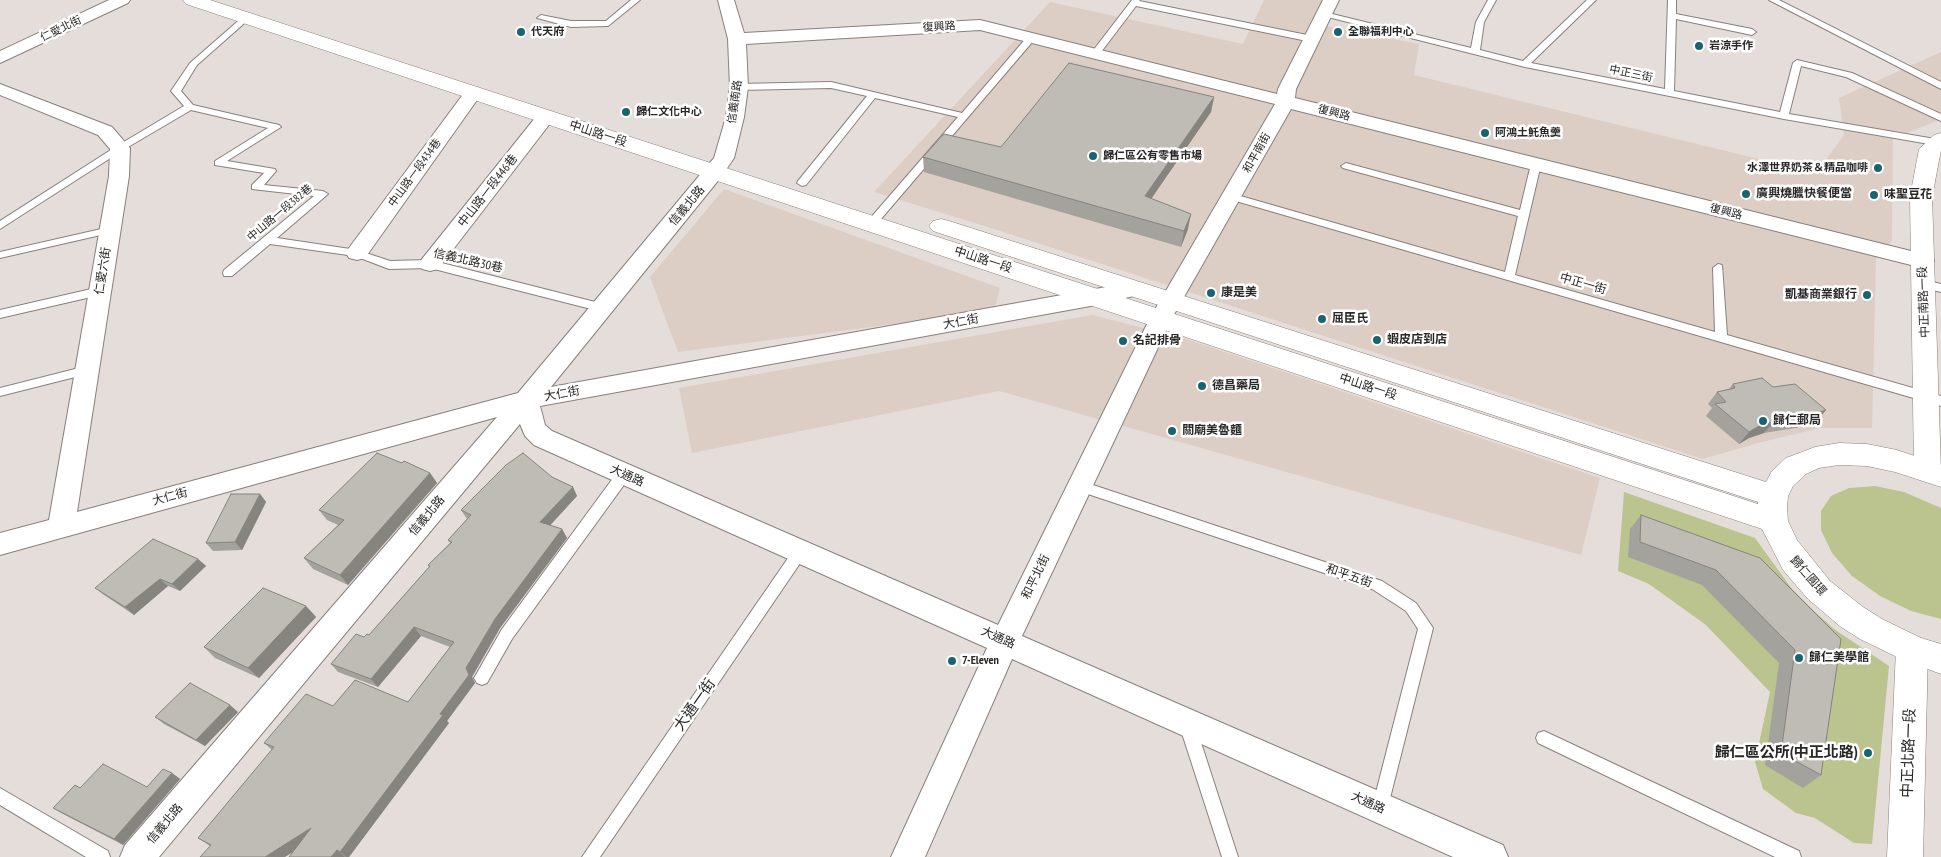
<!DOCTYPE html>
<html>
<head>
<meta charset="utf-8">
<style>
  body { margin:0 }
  canvas { display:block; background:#e5ddd9 }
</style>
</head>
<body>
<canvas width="1941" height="857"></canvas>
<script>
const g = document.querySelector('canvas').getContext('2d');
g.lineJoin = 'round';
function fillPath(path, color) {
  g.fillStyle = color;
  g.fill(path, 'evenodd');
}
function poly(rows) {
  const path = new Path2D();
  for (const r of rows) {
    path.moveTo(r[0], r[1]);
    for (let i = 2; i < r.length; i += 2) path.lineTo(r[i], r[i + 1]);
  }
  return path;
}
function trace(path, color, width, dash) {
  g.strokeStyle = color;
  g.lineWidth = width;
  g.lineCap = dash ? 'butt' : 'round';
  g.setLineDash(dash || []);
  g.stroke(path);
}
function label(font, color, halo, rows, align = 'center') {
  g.font = font + ' "PT Sans Narrow","Noto Sans TC",sans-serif';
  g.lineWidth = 5;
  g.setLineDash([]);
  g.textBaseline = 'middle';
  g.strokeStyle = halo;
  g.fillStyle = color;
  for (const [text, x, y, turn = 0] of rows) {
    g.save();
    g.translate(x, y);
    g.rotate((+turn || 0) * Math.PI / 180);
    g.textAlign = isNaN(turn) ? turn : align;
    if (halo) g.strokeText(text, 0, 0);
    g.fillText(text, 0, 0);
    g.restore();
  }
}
fillPath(poly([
  [1264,0,1323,0,1310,23,1419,44,1414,75,1816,173,1844,135,1839,98,1941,52,1941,119,1893,139,1892,241,1876,259,1872,428,1820,428,1758,443,1703,459,991,228,874,192,1050,2,1243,44],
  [724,189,1000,288,994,311,678,352,650,277],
  [1092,315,1183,338,1600,478,1581,555,999,391,692,453,679,388]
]), '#ddcec5');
fillPath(poly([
  [1875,486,1904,492,1941,508,1941,619,1911,611,1880,596,1852,576,1832,553,1821,530,1821,511,1831,496,1849,488],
  [1624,492,1755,538,1792,589,1813,610,1834,629,1889,666,1872,844,1854,843,1815,818,1796,813,1763,789,1755,762,1770,692,1706,625,1649,584,1618,571]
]), '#bbc38f');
const service = poly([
  [631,0,640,0,608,26,571,27,537,18,541,15,571,21,606,21,631,0],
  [1132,0,1140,0,1139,1,1312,36,1316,39,1312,42,1136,6,1098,56,1092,56,1092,52,1132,0],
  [1488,0,1496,0,1484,22,1480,50,1523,61,1587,0,1596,0,1531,63,1665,89,1668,0,1676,0,1676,14,1752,29,1756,32,1752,35,1676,19,1674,91,1780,112,1793,63,1797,60,1852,73,1941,114,1941,121,1846,77,1801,66,1789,114,1941,140,1941,146,1784,119,1525,67,1320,15,1324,12,1471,48,1476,22,1488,0],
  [1769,0,1779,0,1941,82,1941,89,1769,0],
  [245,15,249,18,248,20,197,65,181,91,193,105,279,125,281,127,227,161,275,169,276,171,264,185,323,191,328,194,277,238,357,250,390,261,430,260,607,305,609,308,607,311,603,312,430,268,389,269,355,256,270,244,232,276,224,276,223,273,224,270,314,196,252,189,252,185,264,173,215,165,215,161,268,128,191,110,123,150,0,229,0,221,117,146,184,106,171,91,190,63,245,15],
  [1031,35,1035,38,1034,40,875,226,871,227,866,224,867,222,958,117,875,98,806,185,802,186,797,183,798,181,867,96,831,88,739,90,734,87,739,84,831,82,962,113,1028,36,1031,35],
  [1536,161,1541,164,1515,275,1715,332,1713,268,1718,264,1722,265,1727,335,1941,396,1941,406,1229,199,1228,197,1229,195,1237,195,1505,272,1518,216,1343,168,1341,166,1346,163,1520,210,1531,164,1536,161],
  [110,227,114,228,115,230,114,232,0,258,0,252,110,227],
  [1924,280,1941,284,1941,292,1920,287,1918,284,1920,281,1924,280],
  [100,287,104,288,106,291,104,294,0,318,0,310,100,287],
  [87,366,93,370,91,373,0,396,0,388,87,366],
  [624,469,629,470,630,474,629,478,512,639,487,683,482,685,477,683,474,678,477,673,502,629,619,470,624,469],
  [1081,481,1382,581,1416,603,1433,628,1386,814,1380,816,1374,814,1372,808,1418,629,1406,611,1372,589,1076,490,1074,486,1076,482,1081,481],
  [800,546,805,548,807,552,805,556,600,857,582,857,795,548,800,546],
  [1187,717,1192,719,1195,724,1238,857,1222,857,1179,724,1182,719,1187,717],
  [1544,731,1799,851,1801,857,1775,857,1538,743,1536,738,1538,733,1544,731],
  [0,788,108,851,110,857,86,857,0,805,0,788]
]);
const minor = poly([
  [109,0,130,0,128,3,0,63,0,51,109,0],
  [718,0,734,0,744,33,980,20,1277,94,1278,89,1323,0,1339,0,1296,89,1295,98,1923,254,1931,256,1934,261,1931,266,1923,268,1291,109,1172,318,1022,636,1503,845,1508,857,1453,857,1012,659,925,857,891,857,987,648,534,445,525,436,520,424,159,857,120,857,125,845,497,417,0,555,0,533,49,520,109,176,110,149,98,135,0,95,0,84,112,127,130,148,129,176,77,512,518,393,714,158,726,117,730,87,728,39,718,0],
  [980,30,1275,104,1150,318,998,625,552,431,545,425,540,406,1096,305,1142,294,1145,289,1142,284,1134,282,551,387,721,177,734,158,744,117,748,87,746,44,980,30],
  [473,88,479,89,482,93,365,258,357,260,349,258,346,253,349,248,467,89,473,88],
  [546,111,553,113,555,117,438,269,430,271,422,269,419,264,422,259,539,113,546,111]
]);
const tertiary = poly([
  [1941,133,1941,150,1932,197,1941,472,1938,478,1928,481,1918,478,1914,470,1910,197,1919,149,1934,135,1941,133],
  [1912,635,1923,639,1928,649,1923,857,1887,857,1896,649,1901,639,1912,635]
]);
const secondary = poly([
  [183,0,210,0,1758,504,1758,502,933,231,929,226,933,221,941,219,949,221,1766,482,1772,471,1786,458,1815,447,1839,443,1867,444,1897,450,1941,465,1941,487,1895,472,1867,466,1839,465,1819,468,1806,474,1793,486,1788,496,1787,508,1788,521,1797,540,1830,581,1863,607,1882,619,1921,638,1941,644,1941,674,1901,659,1860,639,1841,627,1808,599,1783,570,1762,529,186,4,183,0]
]);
trace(service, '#88817d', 2);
trace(minor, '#88817d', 2);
trace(tertiary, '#88817d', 1);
trace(secondary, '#88817d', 1);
fillPath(service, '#fff');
fillPath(minor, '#fff');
fillPath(tertiary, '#fff');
fillPath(secondary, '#fff');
fillPath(poly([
  [1214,97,1211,112,1151,199,1188,229,1181,247,924,172,923,157,1001,147],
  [1733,384,1773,387,1816,422,1795,428,1764,433,1749,438,1739,444,1706,416,1712,408,1708,404,1717,392,1729,389],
  [402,463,430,473,437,483,348,585,313,569,304,558,338,525,327,520,319,510],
  [552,477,573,487,577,496,550,525,562,529,567,538,500,628,472,677,475,683,447,721,449,723,349,857,289,857,293,852,210,846,198,838,272,750,264,743,333,706,408,702,450,647,421,636,378,687,338,672,331,664,364,637,369,635,429,567,428,565,450,543,448,540,467,519,461,510],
  [260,494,266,502,242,550,213,551,206,543],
  [1641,515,1841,639,1821,775,1803,788,1765,765,1779,663,1702,585,1628,557,1630,529],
  [198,559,206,566,180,591,168,586,134,615,104,595,95,588],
  [306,606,316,617,259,678,215,658,204,647],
  [238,712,205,746,164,724,155,717],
  [172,773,180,779,123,845,63,814,53,808,80,788,147,787]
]), '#a4a29c');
fillPath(poly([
  [1214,97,1211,112,1142,212,1145,196],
  [1191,214,1188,229,1181,247,1184,231],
  [1826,410,1816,422,1795,428,1806,416],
  [1775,421,1764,433,1749,438,1739,444,1749,432,1759,426],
  [430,473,437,483,348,585,340,575],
  [573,487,577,496,545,531,540,522],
  [260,494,266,502,242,550,235,542],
  [562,529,567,538,500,628,472,677,475,683,447,721,449,723,349,857,346,857,340,852,440,714,466,668,495,619],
  [198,559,206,566,180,591,172,584],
  [160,579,168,586,134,615,125,607],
  [306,606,316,617,259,678,248,668],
  [414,627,421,636,378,687,371,679],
  [230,705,238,712,205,746,196,740],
  [172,773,180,779,123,845,114,839],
  [311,828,320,835,285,857,265,857],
  [337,850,345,857,331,857]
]), '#86847f');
const building = poly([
  [1069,63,1214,97,1145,196,1191,214,1184,231,923,157,944,134,1001,147,1069,63],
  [1762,378,1773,387,1795,384,1826,410,1806,416,1775,421,1759,426,1749,432,1715,404,1726,402,1717,392,1735,388,1733,384,1762,378],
  [377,453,402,463,404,461,430,473,340,575,304,558,344,520,319,510,377,453],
  [523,453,552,477,573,487,540,522,562,529,495,619,466,668,469,675,440,714,443,715,340,852,337,850,331,857,289,857,311,828,265,857,200,857,211,845,198,838,274,747,264,743,306,694,333,706,355,680,408,702,454,642,414,627,371,679,331,664,356,634,364,637,367,634,369,635,430,566,428,565,452,542,448,540,471,515,461,510,506,465,523,453],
  [231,494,260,494,235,542,206,543,231,494],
  [1641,515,1760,558,1841,639,1821,775,1781,753,1795,650,1716,570,1640,542,1641,515],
  [153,539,198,559,172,584,160,579,125,607,95,588,153,539],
  [263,588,306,606,248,668,204,647,263,588],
  [190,683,230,705,196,740,155,717,190,683],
  [103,764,147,787,163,769,172,773,114,839,53,808,75,785,80,788,103,764]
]);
fillPath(building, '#bfbcb5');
trace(building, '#86847f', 1);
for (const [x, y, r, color] of [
  [521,32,5,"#19646f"],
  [1338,32,5,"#19646f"],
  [1699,46,5,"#19646f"],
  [626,112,5,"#19646f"],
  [1485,133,5,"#19646f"],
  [1093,156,5,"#19646f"],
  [1878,168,5,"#19646f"],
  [1746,194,5,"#19646f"],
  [1874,195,5,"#19646f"],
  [1211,293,5,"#19646f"],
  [1867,295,5,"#19646f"],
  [1322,319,5,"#19646f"],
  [1377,340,5,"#19646f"],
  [1123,341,5,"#19646f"],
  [1202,386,5,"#19646f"],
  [1763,421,5,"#19646f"],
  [1172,431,5,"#19646f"],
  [1799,658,5,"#19646f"],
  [952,661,5,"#19646f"],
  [1868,753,5,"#19646f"]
]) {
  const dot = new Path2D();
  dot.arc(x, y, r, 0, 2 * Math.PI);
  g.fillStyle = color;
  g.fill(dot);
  trace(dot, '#fff', 2);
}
label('11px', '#2a2826', '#fff', [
  ["復興路",939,27,-3],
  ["仁愛北街",61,29,-26],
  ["中正三街",1631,74,12],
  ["信義南路",735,102,-82],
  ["復興路",1334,113,14],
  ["和平南街",1257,153,-61],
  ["中山路一段434巷",415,173,-54],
  ["復興路",1726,212,14],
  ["中山路一段382巷",280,213,-40]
]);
label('bold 11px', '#2a2826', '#fff', [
  ["代天府",531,32],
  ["全聯福利中心",1348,32],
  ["岩涼手作",1709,46],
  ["歸仁文化中心",636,112],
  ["阿鴻土魠魚羹",1495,133],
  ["歸仁區公有零售市場",1103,156],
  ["水澤世界奶茶＆精品咖啡",1868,168,"right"]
], 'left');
label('12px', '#2a2826', '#fff', [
  ["中山路一段",598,134,18],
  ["中山路一段446巷",488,191,-52],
  ["信義北路",687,206,-50],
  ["中山路一段",983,260,18],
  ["信義北路30巷",468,261,13],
  ["仁愛六街",103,271,-81],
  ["中正一街",1583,284,16],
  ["中正南路一段",1924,302,-92],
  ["大仁街",961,322,-10],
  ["中山路一段",1368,387,18],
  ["大仁街",562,394,-10],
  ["大通路",627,476,24],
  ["大仁街",170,497,-15],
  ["信義北路",427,516,-50],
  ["和平五街",1349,576,19],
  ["歸仁圓環",1808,576,49],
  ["和平北街",1036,577,-64],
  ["大通路",998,638,24],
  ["大通路",1368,803,24],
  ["信義北路",165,824,-50]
]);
label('bold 12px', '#2a2826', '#fff', [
  ["廣興燒臘快餐便當",1756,194],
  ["味聖豆花",1884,195],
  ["康是美",1221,293],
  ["凱基商業銀行",1857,295,"right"],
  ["屈臣氏",1332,319],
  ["蝦皮店到店",1387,340],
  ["名記排骨",1133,341],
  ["德昌藥局",1212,386],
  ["歸仁郵局",1773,421],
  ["關廟美魯麵",1182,431],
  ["歸仁美學館",1809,658],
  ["7-Eleven",962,661]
], 'left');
label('15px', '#2a2826', '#fff', [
  ["大通一街",695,705,-55],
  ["中正北路一段",1909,753,-88]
]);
label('bold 15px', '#2a2826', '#fff', [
  ["歸仁區公所(中正北路)",1858,753]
], 'right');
</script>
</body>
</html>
